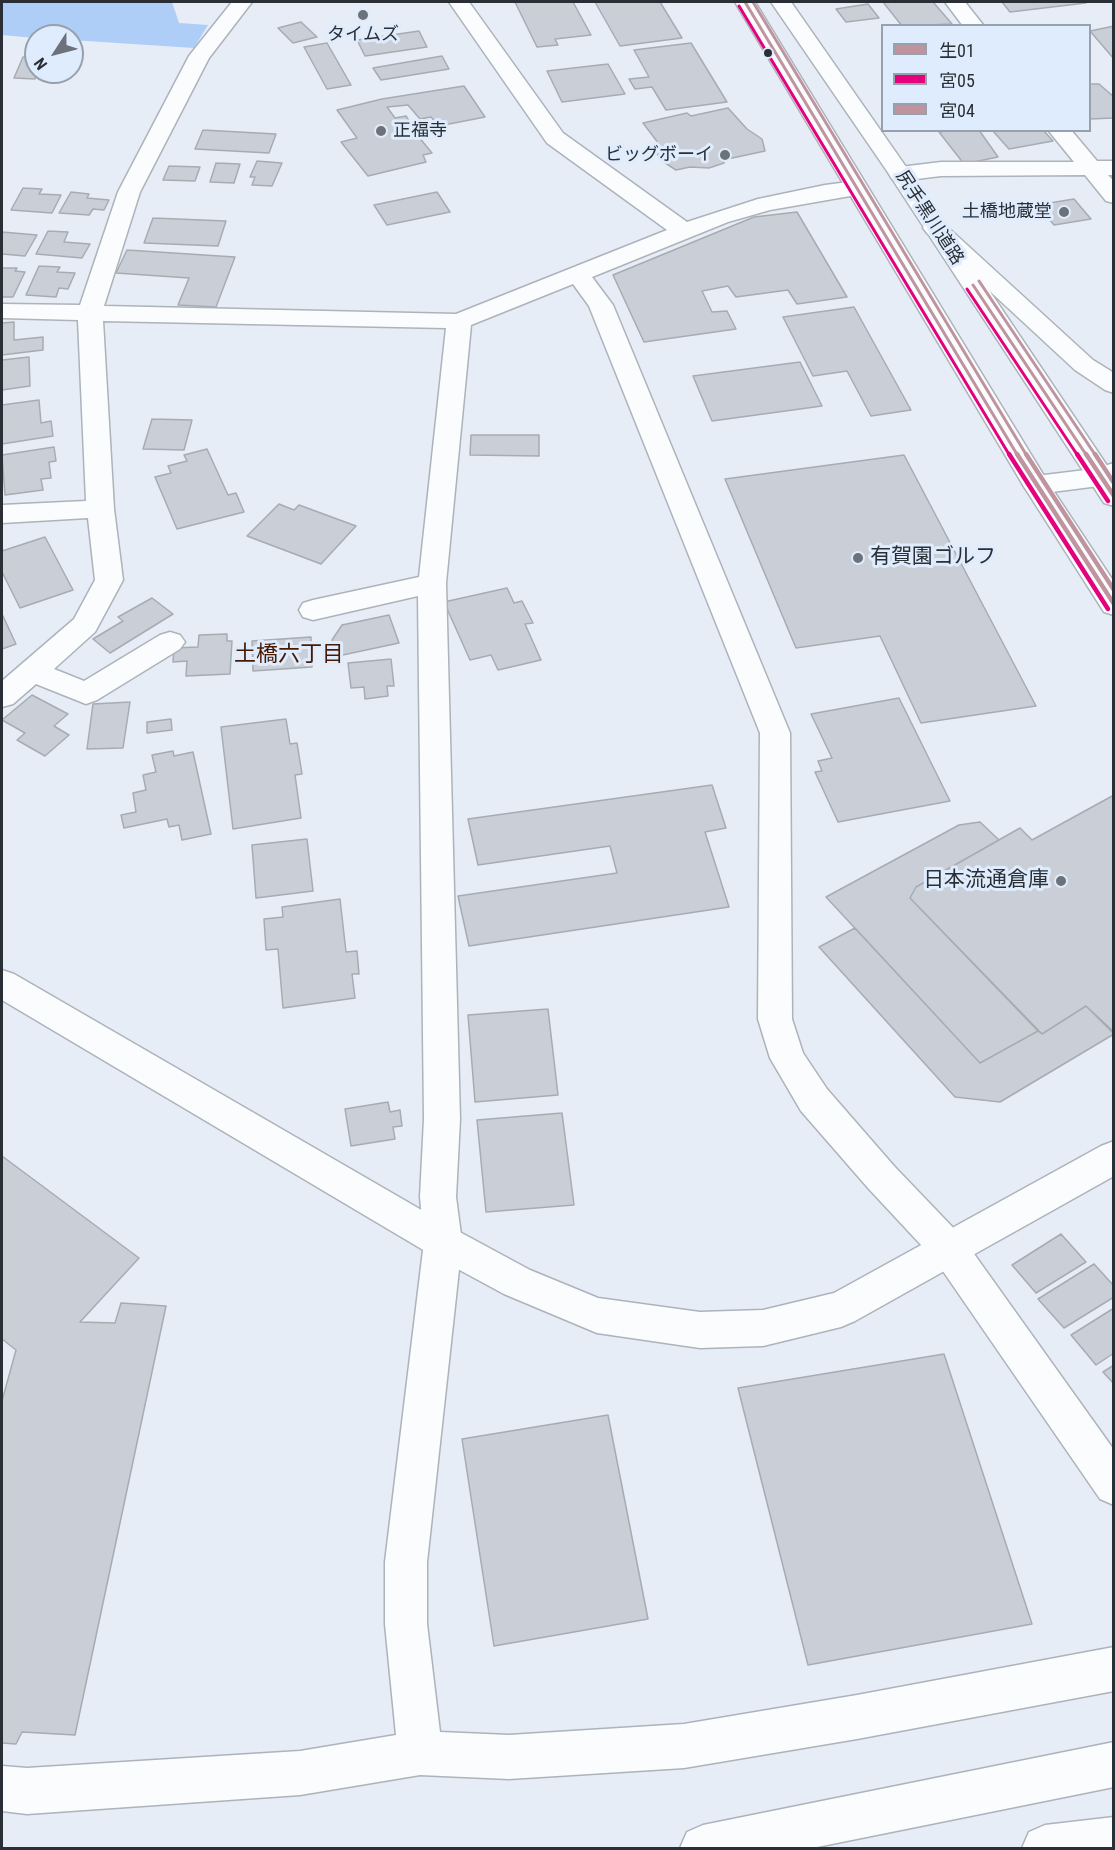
<!DOCTYPE html>
<html>
<head>
<meta charset="utf-8">
<style>
  body { margin:0 }
  #map { position:relative; width:1115px; height:1850px; overflow:hidden; background:#e6edf6; font-family:"Roboto Condensed","Noto Sans JP",sans-serif }
  canvas { display:block }
  .frame { position:absolute; inset:0; border:3px solid #2a2f35; pointer-events:none }
  .legend { position:absolute; left:881px; top:24px; width:210px; height:108px; box-sizing:border-box; background:#dfecfd; border:2px solid #97a0ad; margin:0; padding:8px 10px; list-style:none; font-size:18px; color:#2a2f35 }
  .legend li { display:flex; align-items:center; gap:12px; height:30px }
  .legend b { width:30px; border:2px solid #97a0ad }
  .north { position:absolute; left:24px; top:24px; width:60px; height:60px; box-sizing:border-box; background:#dfecfd; border:2px solid #97a0ad; border-radius:50%; rotate:234deg; font-size:16px; font-weight:700; line-height:24px; text-align:center; color:#2a2f35 }
  .north::after { content:''; display:block; margin:auto; width:21px; height:27px; background:#6c7279; clip-path:polygon(50% 0,100% 100%,50% 72%,0 100%) }
</style>
</head>
<body>
<div id="map">
<canvas width="1115" height="1850"></canvas>
<div class="frame"></div>
<ul class="legend">
<li><b style="height:8px;background:#bf949e"></b>生01</li>
<li><b style="height:8px;background:#e5007d"></b>宮05</li>
<li><b style="height:8px;background:#bf949e"></b>宮04</li>
</ul>
<div class="north">N</div>
</div>
<script>
const g = document.querySelector('canvas').getContext('2d');
g.lineJoin = 'round';
function fillPath(path, color) {
  g.fillStyle = color;
  g.fill(path, 'evenodd');
}
function poly(rows) {
  const path = new Path2D();
  for (const r of rows) {
    path.moveTo(r[0], r[1]);
    for (let i = 2; i < r.length; i += 2) path.lineTo(r[i], r[i + 1]);
  }
  return path;
}
function trace(path, color, width, dash) {
  g.strokeStyle = color;
  g.lineWidth = width;
  g.lineCap = dash ? 'butt' : 'round';
  g.setLineDash(dash || []);
  g.stroke(path);
}
function label(font, color, halo, rows, align = 'center') {
  g.font = font + ' "Roboto Condensed","Noto Sans JP",sans-serif';
  g.lineWidth = 6;
  g.setLineDash([]);
  g.textBaseline = 'middle';
  g.strokeStyle = halo;
  g.fillStyle = color;
  for (const [text, x, y, turn = 0] of rows) {
    g.save();
    g.translate(x, y);
    g.rotate((+turn || 0) * Math.PI / 180);
    g.textAlign = isNaN(turn) ? turn : align;
    if (halo) g.strokeText(text, 0, 0);
    g.fillText(text, 0, 0);
    g.restore();
  }
}
fillPath(poly([
  [2,2,172,2,179,23,208,25,194,48,72,40,72,36,36,38,2,35]
]), '#aecdf7');
const building = poly([
  [515,2,573,2,591,35,555,39,558,45,537,47,515,2],
  [595,2,660,2,682,38,620,46,595,2],
  [883,2,933,2,952,24,902,26,883,2],
  [1002,2,1084,2,1086,3,1010,12,1002,2],
  [868,4,879,18,846,22,836,9,868,4],
  [301,22,317,37,293,43,278,28,301,22],
  [1114,26,1114,59,1090,31,1114,26],
  [419,31,427,47,365,56,357,40,419,31],
  [327,43,351,85,327,89,304,47,327,43],
  [691,43,727,102,666,110,652,87,635,89,629,79,649,77,634,50,691,43],
  [442,56,449,69,381,80,373,68,442,56],
  [23,57,36,57,36,72,38,72,35,79,14,78,23,57],
  [608,64,625,94,562,102,547,71,608,64],
  [1090,84,1099,84,1114,97,1114,118,1090,119,1090,84],
  [464,86,485,117,439,126,431,117,420,119,408,105,387,107,395,118,406,116,415,130,406,132,410,137,418,136,432,153,423,155,426,162,368,176,341,142,357,138,337,110,382,99,464,86],
  [728,108,747,129,762,139,765,151,723,160,724,163,709,168,690,167,676,170,659,159,655,146,659,144,643,123,687,113,691,116,728,108],
  [203,130,276,134,269,153,195,149,203,130],
  [951,130,979,130,998,157,964,164,939,132,951,130],
  [992,130,1043,130,1053,141,1009,149,992,130],
  [257,161,282,163,272,186,252,185,255,177,250,177,257,161],
  [216,163,240,164,234,183,210,182,216,163],
  [169,166,200,167,195,181,163,180,169,166],
  [23,188,42,189,39,194,61,195,52,213,11,210,23,188],
  [71,192,89,194,87,198,109,200,104,210,93,209,89,215,59,213,71,192],
  [437,192,450,212,387,225,374,205,437,192],
  [1074,199,1091,219,1054,225,1037,205,1074,199],
  [797,212,847,297,797,304,788,290,736,297,728,286,702,291,712,312,727,311,736,329,644,342,613,275,754,217,797,212],
  [153,218,226,221,218,246,144,243,153,218],
  [48,231,68,232,64,242,90,244,82,258,36,254,48,231],
  [2,232,37,235,25,256,2,254,2,232],
  [127,250,235,257,216,307,178,305,189,278,116,273,127,250],
  [39,266,60,267,57,272,75,273,68,289,59,288,56,297,26,295,39,266],
  [2,268,17,268,15,271,25,272,13,297,2,297,2,268],
  [854,307,911,410,871,416,847,371,813,376,783,317,854,307],
  [14,322,14,340,43,337,43,350,2,355,2,323,14,322],
  [29,357,30,386,2,390,2,360,29,357],
  [800,362,822,406,712,421,693,376,800,362],
  [39,400,41,423,51,421,53,436,2,444,2,405,39,400],
  [152,419,192,420,184,450,143,449,152,419],
  [471,435,539,435,539,456,470,455,471,435],
  [54,447,56,461,49,462,51,478,41,479,43,490,5,495,2,455,54,447],
  [207,449,228,495,236,493,244,512,177,529,155,477,171,473,168,466,187,461,184,455,207,449],
  [904,455,1036,706,921,723,880,636,796,648,725,479,904,455],
  [279,504,294,510,299,505,356,526,321,564,247,536,279,504],
  [45,537,73,590,20,608,2,572,2,551,45,537],
  [507,588,514,603,522,601,533,623,525,624,541,660,498,670,491,655,470,660,444,602,507,588],
  [152,598,173,614,110,653,93,639,123,621,118,617,152,598],
  [2,614,16,644,2,649,2,614],
  [389,615,399,643,338,656,332,640,342,625,389,615],
  [227,634,227,641,232,641,230,674,186,676,187,661,173,662,174,648,198,647,199,635,227,634],
  [311,637,312,667,253,671,252,641,311,637],
  [391,659,394,686,387,686,388,696,365,699,364,687,351,688,348,663,391,659],
  [32,695,68,714,54,726,69,735,45,756,17,740,25,733,2,720,32,695],
  [899,698,950,801,838,822,815,772,822,771,818,761,832,758,811,714,899,698],
  [130,702,123,748,87,749,93,704,130,702],
  [171,719,172,730,147,733,147,722,171,719],
  [286,719,290,744,297,743,302,774,295,775,301,818,233,829,221,727,286,719],
  [173,751,174,756,193,752,211,834,182,840,179,825,169,827,167,819,124,828,121,815,136,812,133,793,146,790,143,775,156,772,152,755,173,751],
  [712,785,726,828,705,832,729,907,469,946,458,896,617,873,610,846,478,865,468,819,712,785],
  [1114,795,1114,1032,1086,1006,1042,1034,910,898,916,887,1020,828,1032,840,1114,795],
  [980,822,999,840,916,887,910,898,1038,1031,980,1063,826,897,959,825,980,822],
  [307,839,313,891,256,898,252,845,307,839],
  [340,899,346,952,357,951,359,974,352,974,355,998,283,1008,278,949,266,950,264,919,283,917,282,907,340,899],
  [855,928,980,1063,1038,1031,1042,1034,1086,1006,1114,1034,1000,1102,955,1097,819,947,855,928],
  [548,1009,558,1095,475,1102,468,1015,548,1009],
  [388,1102,390,1112,400,1110,402,1126,393,1127,395,1139,351,1146,345,1109,388,1102],
  [562,1113,574,1205,486,1212,477,1120,562,1113],
  [2,1156,139,1258,80,1322,115,1323,121,1303,166,1306,75,1735,22,1732,16,1744,2,1743,2,1401,16,1350,2,1339,2,1156],
  [1061,1234,1086,1262,1036,1293,1012,1265,1061,1234],
  [1094,1264,1114,1286,1114,1297,1064,1328,1038,1299,1094,1264],
  [1114,1308,1114,1353,1096,1365,1071,1335,1114,1308],
  [944,1354,1032,1624,808,1665,738,1388,944,1354],
  [1114,1365,1114,1384,1103,1372,1114,1365],
  [608,1415,648,1619,494,1646,462,1439,608,1415]
]);
fillPath(building, '#cacfd7');
trace(building, '#a6acb2', 1.5);
const street = poly([
  [232,2,252,2,209,58,140,192,104,306,456,314,667,230,547,143,449,2,469,2,563,133,687,222,758,199,825,185,856,181,864,183,867,188,864,193,856,195,770,210,728,222,592,277,613,305,790,733,792,1019,803,1053,827,1089,894,1166,962,1237,1114,1450,1114,1505,1100,1499,936,1261,868,1188,801,1111,770,1058,758,1019,760,733,589,306,573,284,471,325,446,583,460,1119,456,1197,462,1242,427,1562,427,1624,440,1732,509,1735,684,1724,857,1695,1114,1647,1114,1691,857,1739,684,1768,509,1779,420,1775,300,1795,27,1814,2,1811,2,1766,27,1768,300,1751,396,1735,385,1624,385,1562,424,1242,420,1197,424,1119,418,596,313,620,303,617,299,610,303,603,313,600,419,577,446,328,103,321,114,509,123,580,95,632,54,669,84,681,160,635,170,632,180,635,185,642,180,649,97,700,86,704,36,684,13,704,2,707,2,681,74,619,95,580,88,518,2,523,2,505,86,501,78,320,2,318,2,304,80,305,118,192,189,56,232,2],
  [945,2,965,2,984,26,963,26,945,2],
  [1048,130,1071,130,1097,161,1114,161,1114,175,1108,175,1114,181,1114,203,1106,201,1085,175,941,176,900,181,892,179,889,174,892,169,900,167,941,162,1074,162,1048,130]
]);
const secondary = poly([
  [2,970,14,974,456,1230,530,1270,598,1298,700,1312,763,1310,834,1293,1101,1146,1114,1141,1114,1176,855,1321,841,1327,763,1346,700,1348,597,1333,504,1294,430,1254,2,1000,2,970]
]);
const primary = poly([
  [735,2,755,2,1049,484,1114,582,1114,615,1104,612,1023,485,735,2],
  [771,2,791,2,911,174,1114,476,1114,506,1104,503,889,174,771,2]
]);
const highway = poly([
  [935,221,943,223,1093,360,1114,373,1114,393,1105,390,1075,370,927,233,923,228,927,223,935,221],
  [1114,463,1114,481,1099,486,1036,494,1027,491,1023,485,1027,479,1036,476,1094,469,1114,463],
  [1114,1742,1114,1787,812,1848,680,1848,687,1832,703,1825,1114,1742],
  [1114,1817,1114,1848,1022,1848,1029,1832,1045,1825,1114,1817]
]);
trace(street, '#adb3ba', 3);
trace(secondary, '#adb3ba', 3);
trace(primary, '#adb3ba', 3);
trace(highway, '#adb3ba', 3);
fillPath(street, '#fbfcfe');
fillPath(secondary, '#fbfcfe');
fillPath(primary, '#fbfcfe');
fillPath(highway, '#fbfcfe');
trace(poly([
  [745,2,1018,456],
  [973,285,1087,456]
]), '#bf949e', 3);
trace(poly([
  [1017,454,1114,604],
  [1086,454,1114,496]
]), '#bf949e', 4.5);
trace(poly([
  [739,6,1010,456],
  [967,289,1078,456]
]), '#e5007d', 3);
trace(poly([
  [1009,454,1108,609],
  [1077,454,1108,501]
]), '#e5007d', 4.5);
trace(poly([
  [753,2,1027,456],
  [979,281,1096,456]
]), '#bf949e', 3);
trace(poly([
  [1026,454,1114,590],
  [1095,454,1114,483]
]), '#bf949e', 4.5);
for (const [x, y, r, color] of [
  [363,15,6,"#6c7279"],
  [768,53,5,"#2a2f35"],
  [381,131,6,"#6c7279"],
  [725,155,6,"#6c7279"],
  [1064,212,6,"#6c7279"],
  [858,558,6,"#6c7279"],
  [1061,881,6,"#6c7279"]
]) {
  const dot = new Path2D();
  dot.arc(x, y, r, 0, 2 * Math.PI);
  g.fillStyle = color;
  g.fill(dot);
  trace(dot, '#dfecfd', 2);
}
label('18px', '#2a2f35', '#dfecfd', [
  ["タイムズ",363,35,"center"],
  ["正福寺",393,131,"left"],
  ["ビッグボーイ",713,155],
  ["土橋地蔵堂",1052,212]
], 'right');
label('18px', '#2a2f35', '#dfecfd', [
  ["尻手黒川道路",929,218,57]
]);
label('21px', '#2a2f35', '#dfecfd', [
  ["有賀園ゴルフ",870,558],
  ["日本流通倉庫",1049,881,"right"]
], 'left');
label('22px', '#471900', '#dfecfd', [
  ["土橋六丁目",289,655]
]);
</script>
</body>
</html>
